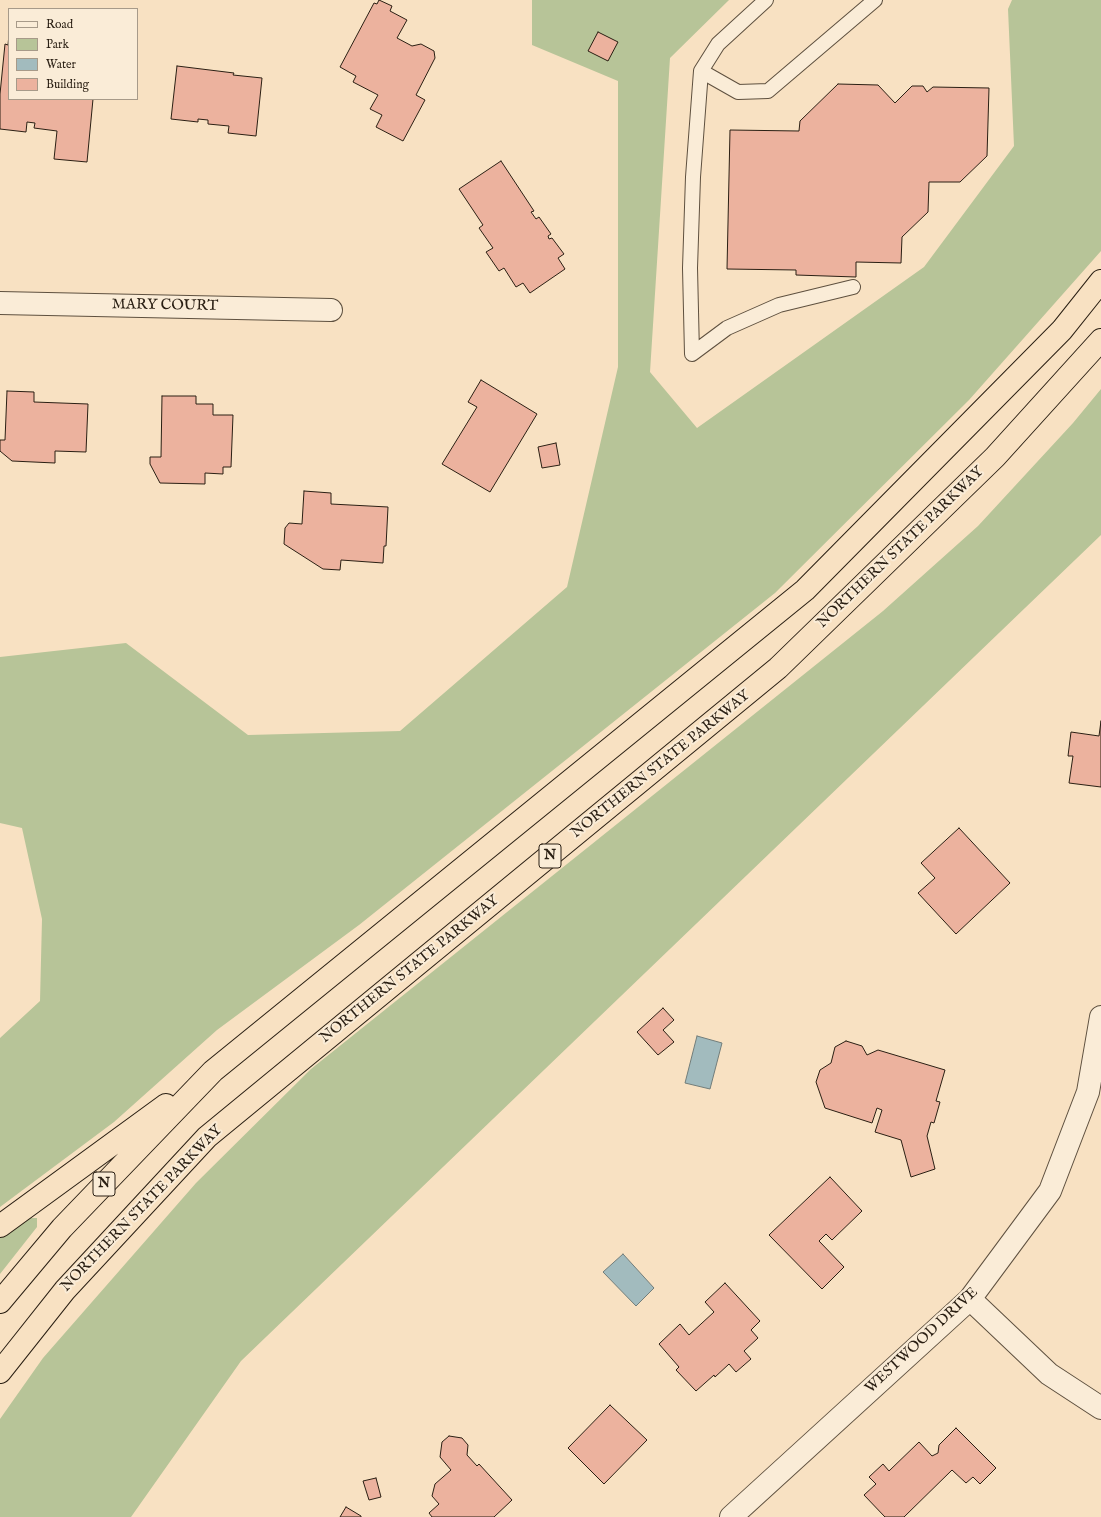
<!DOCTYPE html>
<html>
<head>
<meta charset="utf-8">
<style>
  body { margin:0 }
  #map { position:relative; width:1101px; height:1517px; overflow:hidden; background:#f8e1c2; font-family:"IM FELL English",serif }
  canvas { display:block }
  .legend { position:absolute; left:8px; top:8px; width:130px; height:92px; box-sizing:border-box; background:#faecd7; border:1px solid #a79a89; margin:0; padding:5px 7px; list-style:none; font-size:12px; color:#2a1f13 }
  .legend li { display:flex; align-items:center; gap:8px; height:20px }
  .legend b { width:20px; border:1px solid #a79a89 }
</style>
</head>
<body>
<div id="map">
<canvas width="1101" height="1517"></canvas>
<ul class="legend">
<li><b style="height:5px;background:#faecd7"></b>Road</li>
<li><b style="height:11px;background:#b7c498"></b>Park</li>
<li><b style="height:11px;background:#a2bbbe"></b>Water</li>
<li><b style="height:11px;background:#ecb29e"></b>Building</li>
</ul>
</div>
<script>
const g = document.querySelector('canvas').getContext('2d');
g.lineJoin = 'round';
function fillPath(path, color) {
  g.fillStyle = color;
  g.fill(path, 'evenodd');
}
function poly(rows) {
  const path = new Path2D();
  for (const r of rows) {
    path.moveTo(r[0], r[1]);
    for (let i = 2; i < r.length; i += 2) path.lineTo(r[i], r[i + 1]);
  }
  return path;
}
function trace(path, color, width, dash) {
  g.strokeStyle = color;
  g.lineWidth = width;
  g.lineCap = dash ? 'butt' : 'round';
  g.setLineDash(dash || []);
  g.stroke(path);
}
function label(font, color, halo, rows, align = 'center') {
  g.font = font + ' "IM FELL English",serif';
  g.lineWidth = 4;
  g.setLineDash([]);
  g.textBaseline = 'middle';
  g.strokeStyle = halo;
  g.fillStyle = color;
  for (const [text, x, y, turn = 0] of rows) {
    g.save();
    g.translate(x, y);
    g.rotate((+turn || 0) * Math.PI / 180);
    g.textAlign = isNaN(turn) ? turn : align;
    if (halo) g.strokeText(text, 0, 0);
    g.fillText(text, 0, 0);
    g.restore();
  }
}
fillPath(poly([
  [532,0,729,0,670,58,650,372,697,428,924,267,1014,146,1008,9,1012,0,1101,0,1101,251,969,400,775,593,359,925,217,1030,114,1122,0,1207,0,1038,40,1001,42,919,22,828,0,823,0,657,126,643,248,735,400,731,567,587,618,367,618,81,532,45],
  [1101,389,1101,535,241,1361,131,1517,0,1517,0,1419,43,1358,196,1183,311,1069,883,611,978,526,1073,423],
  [25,1218,37,1218,37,1227,0,1274,0,1236]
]), '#b7c498');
const water = poly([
  [697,1036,722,1043,710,1089,685,1083,697,1036],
  [623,1254,654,1288,636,1306,603,1272,623,1254]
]);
fillPath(water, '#a2bbbe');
trace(water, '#727d7a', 1);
const building = poly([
  [379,0,392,6,390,11,407,20,397,38,412,46,421,44,434,51,435,58,416,95,425,100,403,141,376,127,382,115,370,109,378,95,353,82,356,76,340,67,374,3,377,4,379,0],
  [598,32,618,42,608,61,588,51,598,32],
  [9,34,9,99,93,99,87,162,54,159,57,131,34,128,35,123,27,122,26,132,0,129,0,94,5,44,8,45,9,34],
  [177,66,234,73,233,75,262,78,256,136,228,133,229,126,208,124,208,120,198,119,198,122,171,119,177,66],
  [838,84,878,85,895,103,912,86,923,86,927,92,933,87,989,88,987,156,960,182,929,182,928,212,902,237,901,263,856,262,856,277,796,275,796,270,727,269,730,130,799,131,800,121,838,84],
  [501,161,534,211,531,212,536,219,539,217,551,234,548,236,549,239,552,238,564,254,558,258,565,269,530,293,523,283,516,287,504,268,499,271,486,252,493,248,479,228,483,225,459,189,501,161],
  [481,380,537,414,490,492,442,464,477,407,468,402,481,380],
  [7,391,34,392,34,402,88,404,86,452,55,451,55,463,12,461,0,451,0,440,5,440,7,391],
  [162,396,196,396,196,404,213,404,213,415,233,415,231,467,223,467,223,474,205,473,205,484,160,483,150,464,150,457,161,457,162,396],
  [556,443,560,465,542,468,538,447,556,443],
  [304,491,331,493,331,504,388,507,386,546,384,546,383,563,341,560,340,570,323,569,284,544,285,528,289,523,302,524,304,491],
  [1101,721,1101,787,1069,783,1073,756,1068,756,1071,732,1099,736,1101,721],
  [959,828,1010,883,956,934,918,893,935,878,921,863,959,828],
  [663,1008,674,1020,663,1030,674,1042,658,1055,637,1032,663,1008],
  [846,1041,862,1046,867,1055,878,1050,945,1070,936,1101,940,1102,934,1123,931,1122,927,1136,935,1169,911,1177,901,1140,875,1132,882,1110,877,1108,872,1123,825,1108,816,1082,820,1070,831,1063,835,1047,846,1041],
  [830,1177,862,1211,832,1240,826,1234,819,1241,844,1267,822,1289,769,1235,830,1177],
  [725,1283,760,1321,751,1330,758,1338,744,1351,751,1359,736,1372,729,1364,715,1377,714,1375,696,1391,676,1370,679,1367,659,1344,680,1324,689,1335,714,1312,705,1302,725,1283],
  [610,1405,647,1440,604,1484,568,1448,610,1405],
  [956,1428,996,1468,980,1484,973,1477,966,1483,952,1470,904,1517,885,1517,864,1495,876,1484,869,1477,883,1464,889,1471,919,1442,932,1456,938,1453,939,1445,956,1428],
  [449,1436,462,1438,468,1445,467,1455,477,1466,479,1464,512,1500,494,1517,432,1517,429,1513,439,1504,432,1496,435,1484,451,1470,440,1457,442,1442,449,1436],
  [376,1478,381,1497,369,1500,363,1481,376,1478],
  [346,1507,361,1516,361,1517,340,1517,346,1507]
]);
fillPath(building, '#ecb29e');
trace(building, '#2a1f13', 1);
const service = poly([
  [766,0,718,44,701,71,693,177,690,268,692,354,727,328,779,305,853,287],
  [701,71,738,92,768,91,875,0]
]);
const minor = poly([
  [0,303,331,310],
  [970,1299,1049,1374,1101,1408],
  [731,1517,970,1299,1050,1191,1088,1092,1101,1017]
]);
const motorway = poly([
  [0,1226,166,1105],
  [0,1302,62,1228,213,1071,805,590,1062,330,1101,281],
  [0,1372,65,1290,207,1137,778,668,995,457,1101,340]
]);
trace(service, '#5e503f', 16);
trace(minor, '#5e503f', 24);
trace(motorway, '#2a1f13', 24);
trace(service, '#faecd7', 14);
trace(minor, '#faecd7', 22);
trace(motorway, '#f8e1c2', 22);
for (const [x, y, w] of [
  [550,856,22],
  [104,1184,22]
]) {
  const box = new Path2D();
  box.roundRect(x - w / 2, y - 12, w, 24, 3);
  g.fillStyle = '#faecd7';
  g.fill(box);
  trace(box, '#2a1f13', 1);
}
label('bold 14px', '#2a1f13', null, [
  ["N",550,856],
  ["N",104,1184]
]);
label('15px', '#2a1f13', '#faecd7', [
  ["MARY COURT",165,306,1],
  ["NORTHERN STATE PARKWAY",901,548,-44],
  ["NORTHERN STATE PARKWAY",661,765,-39],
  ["NORTHERN STATE PARKWAY",410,970,-39],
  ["NORTHERN STATE PARKWAY",142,1209,-46],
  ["WESTWOOD DRIVE",922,1341,-43]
]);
</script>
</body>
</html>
